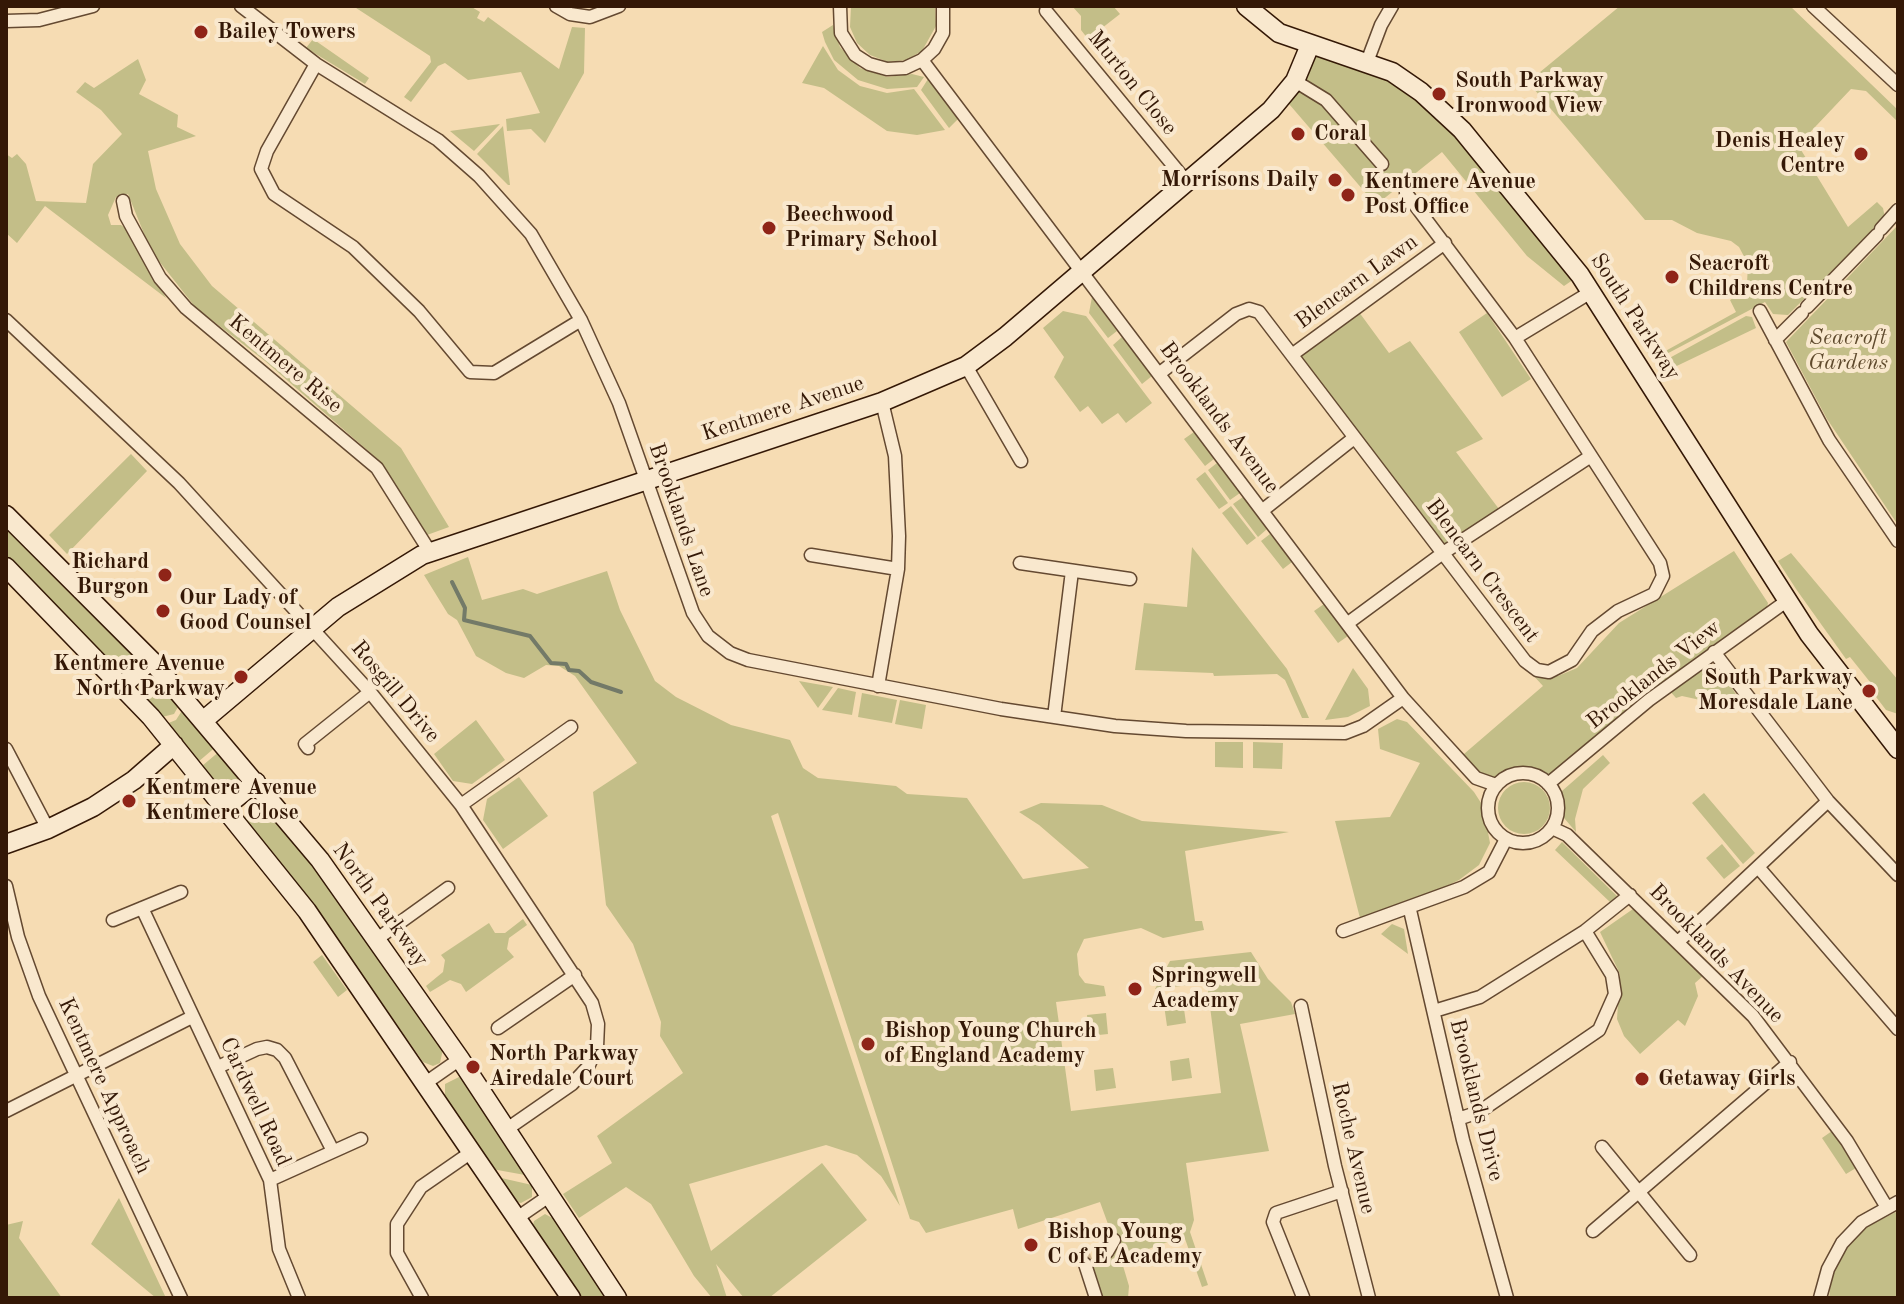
<!DOCTYPE html>
<html>
<head>
<meta charset="utf-8">
<style>
  body { margin:0 }
  #map { position:relative; width:1904px; height:1304px; overflow:hidden; background:#f6dcb3; font-family:"Old Standard TT",serif }
  canvas { display:block }
  .frame { position:absolute; inset:0; border:8px solid #341806; pointer-events:none }
</style>
</head>
<body>
<div id="map">
<canvas width="1904" height="1304"></canvas>
<div class="frame"></div>
</div>
<script>
const g = document.querySelector('canvas').getContext('2d');
g.lineJoin = 'round';
function fillPath(path, color) {
  g.fillStyle = color;
  g.fill(path, 'evenodd');
}
function poly(rows) {
  const path = new Path2D();
  for (const r of rows) {
    if (r.length === 3) {
      path.moveTo(r[0] + r[2], r[1]);
      path.arc(r[0], r[1], r[2], 0, 2 * Math.PI);
      continue;
    }
    path.moveTo(r[0], r[1]);
    for (let i = 2; i < r.length; i += 2) path.lineTo(r[i], r[i + 1]);
  }
  return path;
}
function trace(path, color, width, dash) {
  g.strokeStyle = color;
  g.lineWidth = width;
  g.lineCap = dash ? 'butt' : 'round';
  g.setLineDash(dash || []);
  g.stroke(path);
}
function label(font, color, halo, rows, align = 'center') {
  g.font = font + ' "Old Standard TT",serif';
  g.lineWidth = 8;
  g.setLineDash([]);
  g.textBaseline = 'middle';
  g.strokeStyle = halo;
  g.fillStyle = color;
  for (const [text, x, y, turn = 0] of rows) {
    g.save();
    g.translate(x, y);
    g.rotate((+turn || 0) * Math.PI / 180);
    g.textAlign = isNaN(turn) ? turn : align;
    if (halo) g.strokeText(text, 0, 0);
    g.fillText(text, 0, 0);
    g.restore();
  }
}
fillPath(poly([
  [353,6,470,6,480,12,477,18,484,22,488,17,559,69,572,27,585,28,584,73,545,143,531,129,507,131,506,119,540,113,521,72,468,80,445,63,438,66,411,102,404,97,431,62,430,56],
  [851,6,935,6,936,26,922,51,906,60,888,62,870,55,857,43,850,27],
  [1072,6,1113,6,1120,14,1088,39,1081,30,1081,16],
  [1620,6,1790,6,1898,110,1898,122,1866,91,1851,89,1798,145,1848,227,1877,202,1883,208,1885,218,1788,315,1773,314,1765,302,1657,359,1652,359,1645,349,1660,354,1736,312,1730,300,1743,292,1747,283,1748,264,1739,247,1731,241,1697,233,1672,220,1645,220,1528,82],
  [833,25,840,47,860,68,887,77,912,74,924,77,917,87,887,89,858,80,834,60,825,42,822,32],
  [313,39,369,78,365,84,306,48],
  [1310,45,1421,92,1580,275,1564,286,1527,256,1442,152,1376,205,1283,97],
  [823,46,838,70,860,86,887,93,914,89,945,130,917,135,887,131,824,88,802,83],
  [138,59,146,80,139,94,178,115,177,127,196,136,148,151,156,189,180,244,212,286,401,448,449,527,427,535,382,463,265,361,196,308,151,251,128,194,116,197,108,215,111,225,121,225,128,230,166,298,45,206,17,243,6,233,6,154,12,158,17,154,26,164,36,201,86,203,93,164,122,134,101,110,76,92,85,82,94,88],
  [928,79,958,119,949,128,921,90],
  [500,124,474,151,450,131],
  [503,126,510,185,508,185,477,154],
  [1898,225,1898,525,1827,419,1786,342],
  [1092,297,1117,331,1108,338,1089,313],
  [1356,308,1389,353,1410,341,1483,439,1456,452,1502,513,1443,553,1293,354],
  [1063,311,1086,316,1152,403,1126,423,1118,413,1102,424,1088,406,1080,412,1054,377,1064,357,1043,328],
  [1487,313,1531,379,1502,397,1459,332],
  [1746,316,1752,317,1756,328,1660,374,1657,368,1664,361],
  [1122,337,1152,376,1142,384,1113,345],
  [1194,432,1214,459,1205,466,1184,439],
  [131,454,147,471,67,554,49,535],
  [1217,463,1240,493,1230,500,1208,470],
  [1205,472,1228,503,1219,509,1196,479],
  [1243,497,1267,529,1258,537,1233,504],
  [1231,506,1256,538,1247,545,1222,513],
  [6,524,133,653,129,665,122,669,113,667,6,559],
  [1270,534,1292,562,1283,569,1261,541],
  [1192,547,1287,669,1309,718,1302,718,1285,680,1277,674,1214,676,1213,673,1135,670,1144,603,1187,607],
  [1734,551,1768,603,1765,615,1548,784,1533,774,1521,773,1496,785,1457,760,1543,686,1532,674,1558,676,1577,668,1619,623],
  [1791,553,1898,680,1898,714,1886,710,1867,685,1870,682,1850,657,1846,659,1796,589,1778,561],
  [468,557,482,600,523,589,537,594,607,571,620,610,655,681,676,697,731,725,790,740,803,768,818,778,896,786,907,794,967,798,1023,879,1089,868,1039,825,1019,812,1041,803,1102,805,1142,821,1289,832,1185,851,1195,921,1202,921,1204,930,1163,938,1141,928,1084,939,1077,954,1079,975,1085,983,1104,986,1106,996,1056,1002,1071,1111,1221,1093,1207,983,1155,989,1170,961,1251,952,1268,979,1291,1002,1295,1014,1240,1024,1269,1151,1186,1163,1194,1220,1190,1232,1208,1285,1202,1287,1184,1236,1121,1259,1129,1286,1128,1298,1093,1298,1082,1265,1108,1256,1102,1239,1112,1235,1100,1202,1018,1229,1013,1209,926,1233,919,1222,910,1219,778,813,771,816,900,1206,881,1176,857,1155,826,1145,689,1184,711,1251,822,1163,867,1220,769,1298,744,1298,716,1264,727,1298,712,1298,694,1276,651,1204,626,1187,579,1218,563,1194,612,1163,597,1136,683,1073,660,1036,661,1022,633,944,606,905,593,792,637,763,575,676,559,666,546,665,524,678,506,673,476,656,457,620,448,614,424,575],
  [1324,604,1348,636,1338,643,1314,611],
  [1705,666,1721,671,1746,710,1682,696,1676,698,1669,690],
  [1353,668,1368,689,1370,706,1348,717,1325,720],
  [152,675,179,705,174,714,162,717,138,693,139,681],
  [799,681,833,687,818,708],
  [838,688,856,692,852,715,822,710],
  [862,693,897,700,892,723,858,717],
  [900,700,926,705,922,729,895,724],
  [183,709,218,745,198,762,166,724,176,720],
  [1397,719,1407,722,1474,792,1483,806,1490,843,1479,865,1459,880,1422,898,1360,918,1335,821,1390,817,1420,763,1380,749,1378,729],
  [476,720,505,760,472,784,453,781,434,754],
  [1215,742,1243,742,1243,768,1215,767],
  [1253,742,1283,743,1282,769,1253,768],
  [221,750,241,780,233,790,221,788,202,766],
  [1603,755,1610,763,1583,789,1575,819,1576,832,1564,818,1562,791],
  [519,777,548,816,503,849,483,820,487,799],
  [1524,808,26],
  [1704,793,1755,853,1743,864,1692,803],
  [253,801,265,804,348,910,443,1049,440,1063,433,1066,423,1062,327,924,245,818,246,806],
  [1562,842,1618,897,1611,903,1555,850],
  [1722,844,1740,866,1724,879,1706,858],
  [1633,909,1703,976,1695,983,1698,996,1685,1026,1678,1020,1640,1054,1624,1036,1617,1019,1620,974,1600,932],
  [523,919,527,925,509,938,507,949,514,957,466,992,461,984,450,980,430,992,426,986,443,972,445,960,441,955,489,923,495,933,505,933],
  [1392,924,1404,929,1408,954,1381,934],
  [322,955,347,990,338,997,313,962],
  [1183,1002,1186,1023,1167,1026,1164,1005],
  [1106,1013,1108,1034,1089,1036,1087,1015],
  [1189,1058,1192,1078,1172,1081,1170,1061],
  [1113,1068,1116,1088,1096,1091,1094,1070],
  [459,1077,466,1082,525,1175,492,1169,445,1096,445,1084],
  [1832,1131,1856,1168,1846,1174,1822,1138],
  [497,1177,532,1185,532,1197,521,1203,514,1201],
  [119,1198,166,1298,156,1298,91,1244],
  [1898,1211,1898,1296,1829,1298,1831,1280,1844,1250,1866,1227],
  [545,1214,556,1220,607,1298,576,1298,532,1229,534,1221],
  [23,1221,19,1238,62,1298,6,1298,6,1225]
]), '#c3be88');
trace(poly([
  [452,582,465,608,464,620,530,636,551,663,566,664,569,670,579,671,591,682,621,692]
]), '#737a68', 4);
trace(poly([
  [1085,1264,1084,1260,1107,1252]
]), '#cfb590', 12, [12, 6]);
const street = poly([
  [241,6,316,64,438,140,479,176,531,234,581,320,619,403,693,613,708,636,730,653,748,660,1001,709,1115,726,1186,731,1345,733,1363,726,1403,698],
  [556,6,570,14,590,17,619,6],
  [840,6,841,33,855,55,869,64,887,69,905,68,922,60,934,49,943,33,943,6],
  [1813,6,1898,85],
  [1046,11,1186,181],
  [6,21,39,20,93,6],
  [922,60,1403,698,1476,778,1496,785],
  [1367,62,1381,25,1392,6],
  [316,64,267,151,261,169,274,194,353,247,419,311,470,372,494,373,581,320],
  [1295,81,1326,100,1382,164],
  [123,201,126,216,160,278,186,308,377,468,430,552],
  [1881,229,1898,210],
  [1807,307,1877,235],
  [1760,311,1829,440,1898,541],
  [6,320,179,483,370,692,461,805,592,1003,598,1024,597,1047,588,1067,572,1084,507,1129],
  [1515,338,1591,292],
  [1775,340,1802,313],
  [1293,354,1445,243],
  [966,366,1021,461],
  [1160,373,1236,314,1249,309,1259,312,1525,661,1537,670,1549,672,1572,660,1592,631,1618,611,1654,594,1663,576,1660,563,1515,338,1406,193],
  [1263,510,1354,438],
  [811,555,898,569],
  [1020,563,1130,579],
  [1348,623,1443,553,1591,456],
  [1714,652,1828,801,1898,875],
  [878,686,898,569,899,536,895,456,882,402],
  [1054,717,1072,571],
  [308,748,305,744,370,692],
  [6,749,48,829],
  [1523,808,35],
  [1548,784,1649,700,1788,600],
  [461,805,571,727],
  [1552,828,1567,835,1753,1016,1847,1141,1886,1206],
  [1758,867,1898,1029],
  [6,886,18,937,39,996,181,1298],
  [142,908,270,1180,279,1249,299,1298],
  [1410,910,1463,1140,1507,1298],
  [113,920,181,892],
  [1343,931,1464,887,1489,872,1506,839],
  [377,939,448,888],
  [1679,941,1828,801],
  [1301,1006,1335,1166,1369,1298],
  [1434,1011,1480,997,1585,931,1630,895],
  [498,1028,575,975],
  [218,1067,257,1049,267,1047,277,1050,285,1058,333,1151],
  [427,1082,460,1059],
  [6,1111,192,1017],
  [1458,1119,1479,1112,1599,1030,1615,994,1612,975,1585,931],
  [1602,1147,1690,1255],
  [270,1180,361,1139],
  [517,1218,549,1196],
  [1593,1231,1790,1062],
  [1107,1252,1114,1240],
  [1085,1264,1096,1298],
  [1303,1297,1273,1222,1276,1213,1342,1191],
  [422,1298,397,1253,397,1224,421,1187,473,1151],
  [1820,1298,1828,1269,1842,1243,1862,1222,1898,1202]
]);
const secondary = poly([
  [1246,6,1279,33,1392,72,1421,92,1462,130,1580,275,1809,634,1898,749],
  [6,515,151,660,320,860,460,1059,617,1298],
  [6,567,151,717,307,911,571,1298],
  [122,686,151,660],
  [204,720,338,607,422,555,882,402,966,366,1005,337,1271,110,1295,81,1310,45],
  [225,807,256,782],
  [6,844,48,829,93,807,134,780,174,745]
]);
trace(street, '#644931', 15);
trace(secondary, '#341806', 21);
trace(street, '#f9e8ce', 12);
trace(secondary, '#f9e8ce', 18);
for (const [x, y, r, color] of [
  [201,32,8,"#8f2418"],
  [1439,94,8,"#8f2418"],
  [1298,134,8,"#8f2418"],
  [1861,154,8,"#8f2418"],
  [1335,180,8,"#8f2418"],
  [1348,195,8,"#8f2418"],
  [769,228,8,"#8f2418"],
  [1672,277,8,"#8f2418"],
  [165,575,8,"#8f2418"],
  [163,611,8,"#8f2418"],
  [241,677,8,"#8f2418"],
  [1869,691,8,"#8f2418"],
  [129,801,8,"#8f2418"],
  [1135,989,8,"#8f2418"],
  [868,1044,8,"#8f2418"],
  [473,1067,8,"#8f2418"],
  [1642,1079,8,"#8f2418"],
  [1031,1245,8,"#8f2418"]
]) {
  const dot = new Path2D();
  dot.arc(x, y, r, 0, 2 * Math.PI);
  g.fillStyle = color;
  g.fill(dot);
  trace(dot, '#f9e8ce', 3);
}
label('bold 22px', '#341806', '#f9e8ce', [
  ["Bailey Towers",217,32],
  ["South Parkway",1455,81],
  ["Ironwood View",1455,106],
  ["Coral",1314,134],
  ["Denis Healey",1845,141,"right"],
  ["Centre",1845,166,"right"],
  ["Morrisons Daily",1319,180,"right"],
  ["Kentmere Avenue",1364,182],
  ["Post Office",1364,207],
  ["Beechwood",785,215],
  ["Primary School",785,240],
  ["Seacroft",1688,264],
  ["Childrens Centre",1688,289],
  ["Richard",149,562,"right"],
  ["Burgon",149,587,"right"],
  ["Our Lady of",179,598],
  ["Good Counsel",179,623],
  ["Kentmere Avenue",225,664,"right"],
  ["North Parkway",225,689,"right"],
  ["South Parkway",1853,678,"right"],
  ["Moresdale Lane",1853,703,"right"],
  ["Kentmere Avenue",145,788],
  ["Kentmere Close",145,813],
  ["Springwell",1151,976],
  ["Academy",1151,1001],
  ["Bishop Young Church",884,1031],
  ["of England Academy",884,1056],
  ["North Parkway",489,1054],
  ["Airedale Court",489,1079],
  ["Getaway Girls",1658,1079],
  ["Bishop Young",1047,1232],
  ["C of E Academy",1047,1257]
], 'left');
label('22px', '#341806', '#f9e8ce', [
  ["Murton Close",1132,83,51],
  ["Blencarn Lawn",1357,282,-36],
  ["South Parkway",1635,317,57],
  ["Kentmere Rise",285,364,40],
  ["Kentmere Avenue",783,409,-18],
  ["Brooklands Avenue",1219,418,53],
  ["Brooklands Lane",681,520,71],
  ["Blencarn Crescent",1482,571,53],
  ["Brooklands View",1654,675,-38],
  ["Rosgill Drive",395,692,50],
  ["North Parkway",380,905,54],
  ["Brooklands Avenue",1716,954,46],
  ["Kentmere Approach",104,1086,65],
  ["Brooklands Drive",1476,1100,76],
  ["Cardwell Road",255,1102,65],
  ["Roche Avenue",1353,1148,77]
]);
label('italic 22px', '#5f4a2d', '#f9e8ce', [
  ["Seacroft",1848,338],
  ["Gardens",1848,363]
]);
</script>
</body>
</html>
